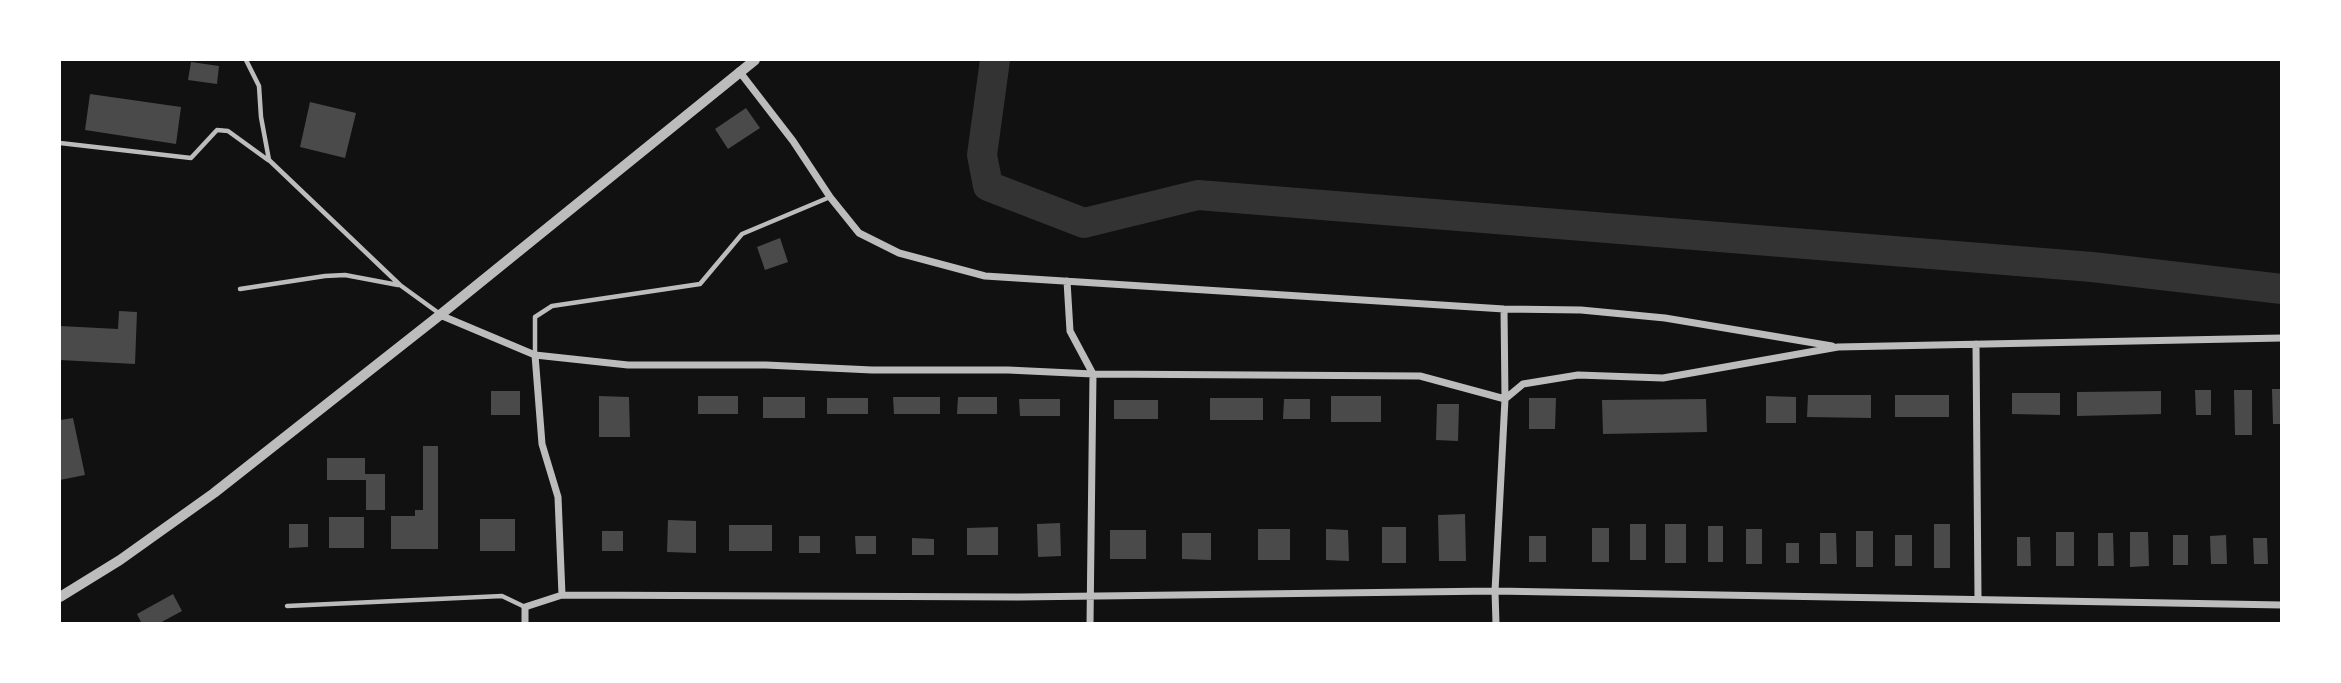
<!DOCTYPE html>
<html>
<head>
<meta charset="utf-8">
<style>
  body { margin:0 }
  #map { position:relative; width:2341px; height:683px; overflow:hidden; background:#111; font-family:"IBM Plex Sans",sans-serif }
  canvas { display:block }
  .frame { position:absolute; inset:0; border:61px solid #fff; pointer-events:none }
</style>
</head>
<body>
<div id="map">
<canvas width="2341" height="683"></canvas>
<div class="frame"></div>
</div>
<script>
const g = document.querySelector('canvas').getContext('2d');
g.lineJoin = 'round';
function poly(rows) {
  const path = new Path2D();
  for (const r of rows) {
    path.moveTo(r[0], r[1]);
    for (let i = 2; i < r.length; i += 2) path.lineTo(r[i], r[i + 1]);
  }
  return path;
}
function trace(path, color, width, dash) {
  g.strokeStyle = color;
  g.lineWidth = width;
  g.lineCap = dash ? 'butt' : 'round';
  g.setLineDash(dash || []);
  g.stroke(path);
}
function fillPath(path, color) {
  g.fillStyle = color;
  g.fill(path, 'evenodd');
}
trace(poly([
  [995,60,982,155,988,186,1084,223,1198,195,2092,267,2282,289]
]), '#333', 30);
fillPath(poly([
  [191,62,219,66,217,84,188,80],
  [90,94,181,107,176,144,85,130],
  [310,102,356,113,345,158,300,147],
  [746,108,760,128,728,149,715,129],
  [780,238,788,262,765,270,757,247],
  [119,311,137,312,135,364,60,360,60,326,118,329],
  [2272,389,2282,389,2282,424,2273,424],
  [2195,390,2211,390,2211,415,2196,415],
  [2234,390,2252,390,2252,435,2235,435],
  [491,391,520,391,520,415,491,415],
  [2161,391,2161,414,2077,416,2077,392],
  [2012,393,2060,393,2060,415,2012,414],
  [1808,395,1871,395,1871,418,1807,417],
  [1895,395,1949,395,1949,417,1895,417],
  [599,396,629,397,630,437,599,437],
  [698,396,738,396,738,414,698,414],
  [1331,396,1381,396,1381,422,1331,422],
  [1766,396,1796,397,1796,423,1766,423],
  [763,397,805,397,805,418,763,418],
  [893,397,940,397,940,414,894,414],
  [958,397,997,397,997,414,957,414],
  [827,398,868,398,868,414,827,414],
  [1210,398,1263,398,1263,420,1210,420],
  [1529,398,1556,398,1555,429,1529,429],
  [1019,399,1060,399,1060,416,1020,416],
  [1284,399,1310,399,1310,419,1283,419],
  [1706,399,1707,432,1603,434,1602,400],
  [1114,400,1158,400,1158,419,1114,419],
  [1437,404,1459,404,1458,441,1436,440],
  [73,418,85,475,60,480,60,420],
  [423,446,438,446,438,549,391,549,391,516,415,516,415,510,423,510],
  [327,458,365,458,365,474,385,474,385,510,366,510,366,480,327,480],
  [1465,514,1466,561,1439,561,1438,515],
  [329,517,364,517,364,548,329,548],
  [480,519,515,519,515,551,480,551],
  [668,520,696,521,696,553,667,552],
  [1060,523,1061,556,1038,557,1037,524],
  [289,524,308,524,308,547,289,548],
  [1630,524,1646,524,1646,560,1630,560],
  [1665,524,1686,524,1686,563,1665,563],
  [1934,524,1950,524,1950,568,1934,568],
  [729,525,772,525,772,551,729,551],
  [1708,526,1723,526,1723,562,1708,562],
  [998,527,998,555,967,555,967,528],
  [1382,527,1406,527,1406,563,1382,563],
  [1592,528,1609,528,1609,562,1592,562],
  [1258,529,1290,529,1290,560,1258,560],
  [1326,529,1348,530,1349,561,1326,560],
  [1746,529,1762,529,1762,564,1746,564],
  [1110,530,1146,530,1146,559,1110,559],
  [602,531,623,531,623,551,602,551],
  [1856,531,1873,531,1873,567,1856,567],
  [2056,532,2074,532,2074,566,2056,566],
  [2130,532,2148,532,2149,566,2130,567],
  [1182,533,1211,533,1211,560,1182,559],
  [1820,533,1836,533,1837,564,1820,564],
  [2098,533,2113,533,2114,566,2098,566],
  [1895,535,1912,535,1912,566,1895,566],
  [2173,535,2188,535,2188,565,2173,565],
  [2226,535,2227,564,2211,564,2210,536],
  [799,536,820,536,820,553,799,553],
  [855,536,876,536,876,554,856,554],
  [1529,536,1546,536,1546,562,1529,562],
  [2017,537,2030,537,2031,566,2017,566],
  [912,538,934,539,934,555,912,555],
  [2253,538,2267,538,2268,564,2254,564],
  [1786,543,1799,543,1799,563,1786,563],
  [173,594,182,611,158,624,142,624,137,614]
]), '#4a4a4a');
trace(poly([
  [246,60,259,86,261,117,269,160,400,285,440,314],
  [60,143,191,158,217,130,228,131,268,160],
  [240,289,325,276,345,275,398,285],
  [535,354,535,317,552,306,700,284,742,234,830,197],
  [287,606,502,596,525,607]
]), '#bcbcbc', 4.5);
trace(poly([
  [739,71,793,141,830,197,859,233,899,253,985,276,1504,309,1581,310,1665,318,1832,346],
  [1067,281,1070,331,1093,374,1090,624],
  [440,315,535,355,628,365,766,365,872,370,1008,370,1093,374,1420,376,1505,399,1523,384,1578,375,1663,378,1838,347,2282,338],
  [1976,344,1978,598],
  [535,355,542,444,558,497,562,595],
  [525,624,525,607,562,595,1019,597,1495,591,2282,605],
  [1496,624,1495,591,1505,399,1504,309]
]), '#bcbcbc', 7);
trace(poly([
  [60,597,120,560,214,493,440,315,755,60]
]), '#bcbcbc', 10);
</script>
</body>
</html>
